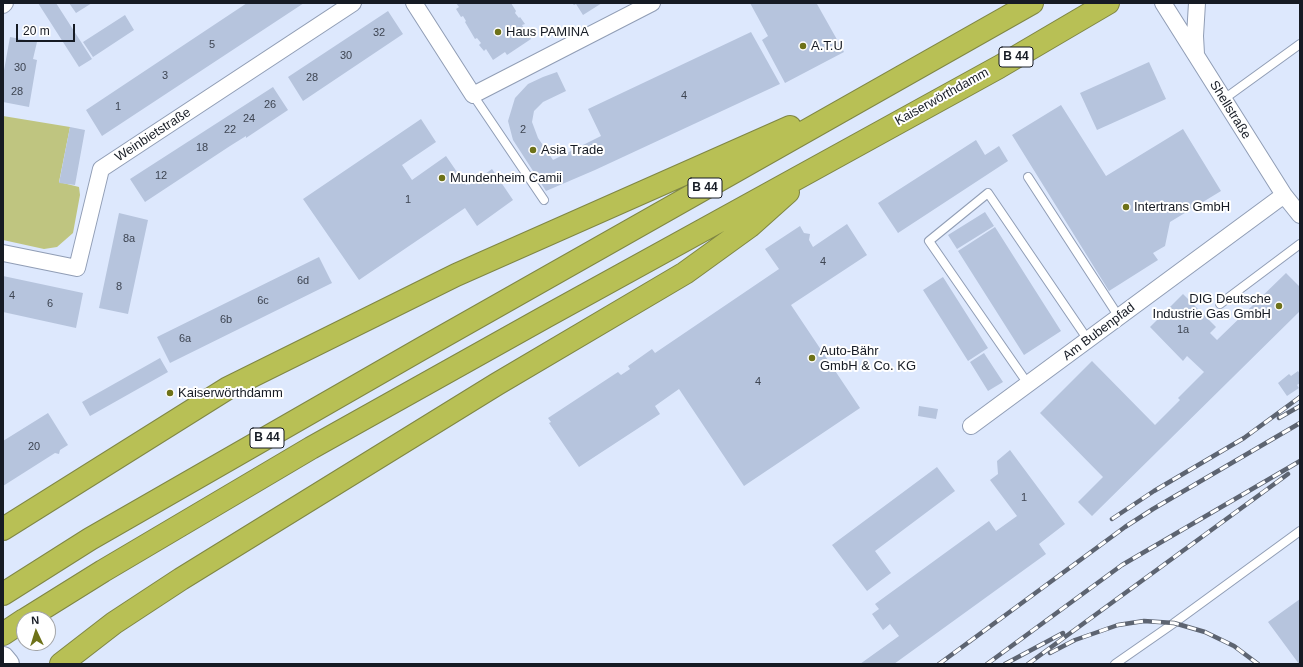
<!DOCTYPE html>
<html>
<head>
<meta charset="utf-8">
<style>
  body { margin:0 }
  #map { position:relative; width:1303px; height:667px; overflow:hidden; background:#dde8fd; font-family:Arial,sans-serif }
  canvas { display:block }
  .frame { position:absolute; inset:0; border:4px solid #161b24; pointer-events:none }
  .north { position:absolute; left:16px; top:611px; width:40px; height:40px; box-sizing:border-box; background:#fff; border:1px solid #a2a4a7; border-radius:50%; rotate:356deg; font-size:11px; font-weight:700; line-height:16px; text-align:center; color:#161b24 }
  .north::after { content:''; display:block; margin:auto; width:14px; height:18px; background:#6e7219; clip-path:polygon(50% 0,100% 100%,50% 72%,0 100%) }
  .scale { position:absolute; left:16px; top:24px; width:59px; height:18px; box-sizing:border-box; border:2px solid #161b24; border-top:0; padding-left:5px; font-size:12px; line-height:14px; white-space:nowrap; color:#161b24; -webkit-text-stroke:3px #fff; paint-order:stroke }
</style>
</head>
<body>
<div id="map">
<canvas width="1303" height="667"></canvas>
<div class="frame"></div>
<div class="north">N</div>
<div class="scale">20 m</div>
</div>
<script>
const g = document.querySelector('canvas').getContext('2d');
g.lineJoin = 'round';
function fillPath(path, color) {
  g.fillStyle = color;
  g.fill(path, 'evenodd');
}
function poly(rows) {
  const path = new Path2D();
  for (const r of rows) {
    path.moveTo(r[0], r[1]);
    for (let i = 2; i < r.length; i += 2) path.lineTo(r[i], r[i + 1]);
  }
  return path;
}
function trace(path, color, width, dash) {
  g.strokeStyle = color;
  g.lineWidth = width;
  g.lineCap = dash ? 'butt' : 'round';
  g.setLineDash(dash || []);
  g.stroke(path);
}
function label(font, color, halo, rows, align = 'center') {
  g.font = font + ' Arial,sans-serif';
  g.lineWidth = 4;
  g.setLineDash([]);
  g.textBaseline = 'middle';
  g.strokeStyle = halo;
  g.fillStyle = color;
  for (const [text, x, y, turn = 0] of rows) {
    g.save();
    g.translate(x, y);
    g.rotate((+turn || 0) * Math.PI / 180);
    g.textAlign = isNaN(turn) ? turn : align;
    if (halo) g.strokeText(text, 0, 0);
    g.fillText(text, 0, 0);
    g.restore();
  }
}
fillPath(poly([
  [3,116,70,127,59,182,79,187,80,195,73,233,57,247,44,249,3,240]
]), '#bfc580');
fillPath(poly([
  [38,3,56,3,92,59,79,67],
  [69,3,92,3,76,13],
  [247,3,304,3,102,136,86,110],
  [456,3,511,3,516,11,515,13,519,18,520,17,525,24,522,25,531,39,507,55,505,52,493,60,486,49,484,51,479,45,481,43,477,38,475,39,465,22,466,21,463,16,461,17,456,9,459,7],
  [572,3,602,3,583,15,576,4,574,5],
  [750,3,819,3,817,4,844,52,785,83,762,40,768,36],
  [388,11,403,34,303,101,288,77],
  [125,15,134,30,93,57,83,42],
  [751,32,780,84,595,170,546,191,513,140,508,121,515,98,528,84,543,77,557,72,566,91,543,102,534,111,532,122,538,138,553,160,601,136,588,109],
  [10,37,37,42,33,59,37,60,29,107,3,102,3,76],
  [1149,62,1166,99,1097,130,1080,93],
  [273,87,288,110,246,138,246,136,230,146,145,202,130,179],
  [1061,105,1106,176,1183,129,1221,191,1170,222,1165,246,1153,253,1158,260,1109,291,1012,135],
  [421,119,436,142,402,165,412,180,446,156,466,185,468,184,469,185,492,169,513,200,477,226,465,208,359,280,303,199],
  [70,127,85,130,75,185,59,183],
  [976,140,985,155,999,146,1008,161,898,233,878,203],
  [985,212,994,226,957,249,948,235],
  [119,213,148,220,128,314,99,308],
  [847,224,867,255,791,305,860,408,744,486,679,389,655,406,660,414,579,467,549,423,551,422,548,418,618,372,621,375,630,369,628,366,652,349,655,353,779,269,765,249,800,226,804,233,810,234,809,240,813,247],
  [995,227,1061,331,1024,355,958,251],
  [319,257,332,283,170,363,157,337],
  [1286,273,1300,287,1300,311,1092,516,1078,502,1103,477,1040,413,1092,361,1155,425,1180,400,1178,398,1204,372,1187,356,1183,361,1150,327,1183,294,1216,327,1210,333,1217,340],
  [3,276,83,293,76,328,3,312],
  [943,277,988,348,968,361,923,290],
  [984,353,1003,382,988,391,970,362],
  [160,358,168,372,90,416,82,402],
  [1298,371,1300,374,1300,383,1297,385,1299,388,1287,396,1278,383,1289,374,1291,376],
  [919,406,938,409,936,419,918,416],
  [48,413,68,445,60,450,59,454,55,453,3,486,3,441],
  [1010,450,1065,524,1039,544,1046,554,894,664,860,664,899,636,890,624,883,630,872,614,879,609,875,604,989,521,996,531,1017,516,990,480,998,474,997,461],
  [937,467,955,491,875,551,891,573,867,591,832,545],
  [1300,599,1300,664,1299,664,1268,622]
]), '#b6c4dd');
const lane = poly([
  [473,95,544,200],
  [1224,99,1300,44],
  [1028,177,1119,317],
  [1220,304,1300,244],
  [1028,384,929,241,988,193,1088,340],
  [1115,664,1174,623,1300,531]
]);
const street = poly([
  [414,3,473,95,652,3],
  [1163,3,1284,195,1300,215],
  [3,5,5,3],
  [1196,54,1195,36,1197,3],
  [3,253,77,268,101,169,353,3],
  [971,426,1284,195]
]);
const secondary = poly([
  [3,658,8,664]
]);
const highway = poly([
  [3,529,228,388,456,275,790,127],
  [3,594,90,539,421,349,1032,3],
  [26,619,103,571,311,448,547,316,999,67,1108,3],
  [3,634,24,620],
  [61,664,114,623,181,579,497,384,685,273,750,226,788,192]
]);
trace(lane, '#909db5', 10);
trace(street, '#909db5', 18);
trace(secondary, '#909db5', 24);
trace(highway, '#7f8644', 24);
trace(lane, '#fff', 8);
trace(street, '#fff', 16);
trace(secondary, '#fff', 22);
trace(highway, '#b8c055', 22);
const rail = poly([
  [1279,418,1300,406],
  [1112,519,1154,491,1244,438,1300,397],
  [1050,653,1075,640,1118,625,1144,621,1174,623,1205,632,1234,646,1258,664],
  [939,664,1125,527,1153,509,1300,423],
  [987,664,1122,565,1300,461],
  [1005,664,1063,633],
  [1028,664,1288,474]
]);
trace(rail, '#5d6471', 4.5);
trace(rail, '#fff', 3, [9]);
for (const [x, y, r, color] of [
  [498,32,4,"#6e7219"],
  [803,46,4,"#6e7219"],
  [533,150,4,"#6e7219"],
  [442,178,4,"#6e7219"],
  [1126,207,4,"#6e7219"],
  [1279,306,4,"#6e7219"],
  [812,358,4,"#6e7219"],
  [170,393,4,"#6e7219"]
]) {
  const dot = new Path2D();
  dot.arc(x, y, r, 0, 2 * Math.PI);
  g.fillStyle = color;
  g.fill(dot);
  trace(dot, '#fff', 1.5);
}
label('11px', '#3e4552', null, [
  ["32",379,33],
  ["5",212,45],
  ["30",346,56],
  ["30",20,68],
  ["3",165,76],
  ["28",312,78],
  ["28",17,92],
  ["4",684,96],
  ["26",270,105],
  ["1",118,107],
  ["24",249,119],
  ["22",230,130],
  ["2",523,130],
  ["18",202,148],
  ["12",161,176],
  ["1",408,200],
  ["8a",129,239],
  ["4",823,262],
  ["6d",303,281],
  ["8",119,287],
  ["4",12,296],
  ["6c",263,301],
  ["6",50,304],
  ["6b",226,320],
  ["1a",1183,330],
  ["6a",185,339],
  ["4",758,382],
  ["20",34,447],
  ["1",1024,498]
]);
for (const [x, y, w] of [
  [1016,57,34],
  [705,188,34],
  [267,438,34]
]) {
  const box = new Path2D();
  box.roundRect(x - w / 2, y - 10, w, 20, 3);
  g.fillStyle = '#fff';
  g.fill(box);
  trace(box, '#161b24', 1);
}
label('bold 12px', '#161b24', null, [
  ["B 44",1016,57],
  ["B 44",705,188],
  ["B 44",267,438]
]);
label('13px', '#161b24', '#fff', [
  ["Haus PAMINA",506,32],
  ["A.T.U",811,46],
  ["Asia Trade",541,150],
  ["Mundenheim Camii",450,178],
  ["Intertrans GmbH",1134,207],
  ["DIG Deutsche",1271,299,"right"],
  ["Industrie Gas GmbH",1271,314,"right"],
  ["Auto-Bähr",820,351],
  ["GmbH & Co. KG",820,366],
  ["Kaiserwörthdamm",178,393]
], 'left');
label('13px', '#161b24', '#fff', [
  ["Kaiserwörthdamm",942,97,-29],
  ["Shellstraße",1230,110,58],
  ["Weinbietstraße",153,135,-33],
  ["Am Bubenpfad",1099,332,-37]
]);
</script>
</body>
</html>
